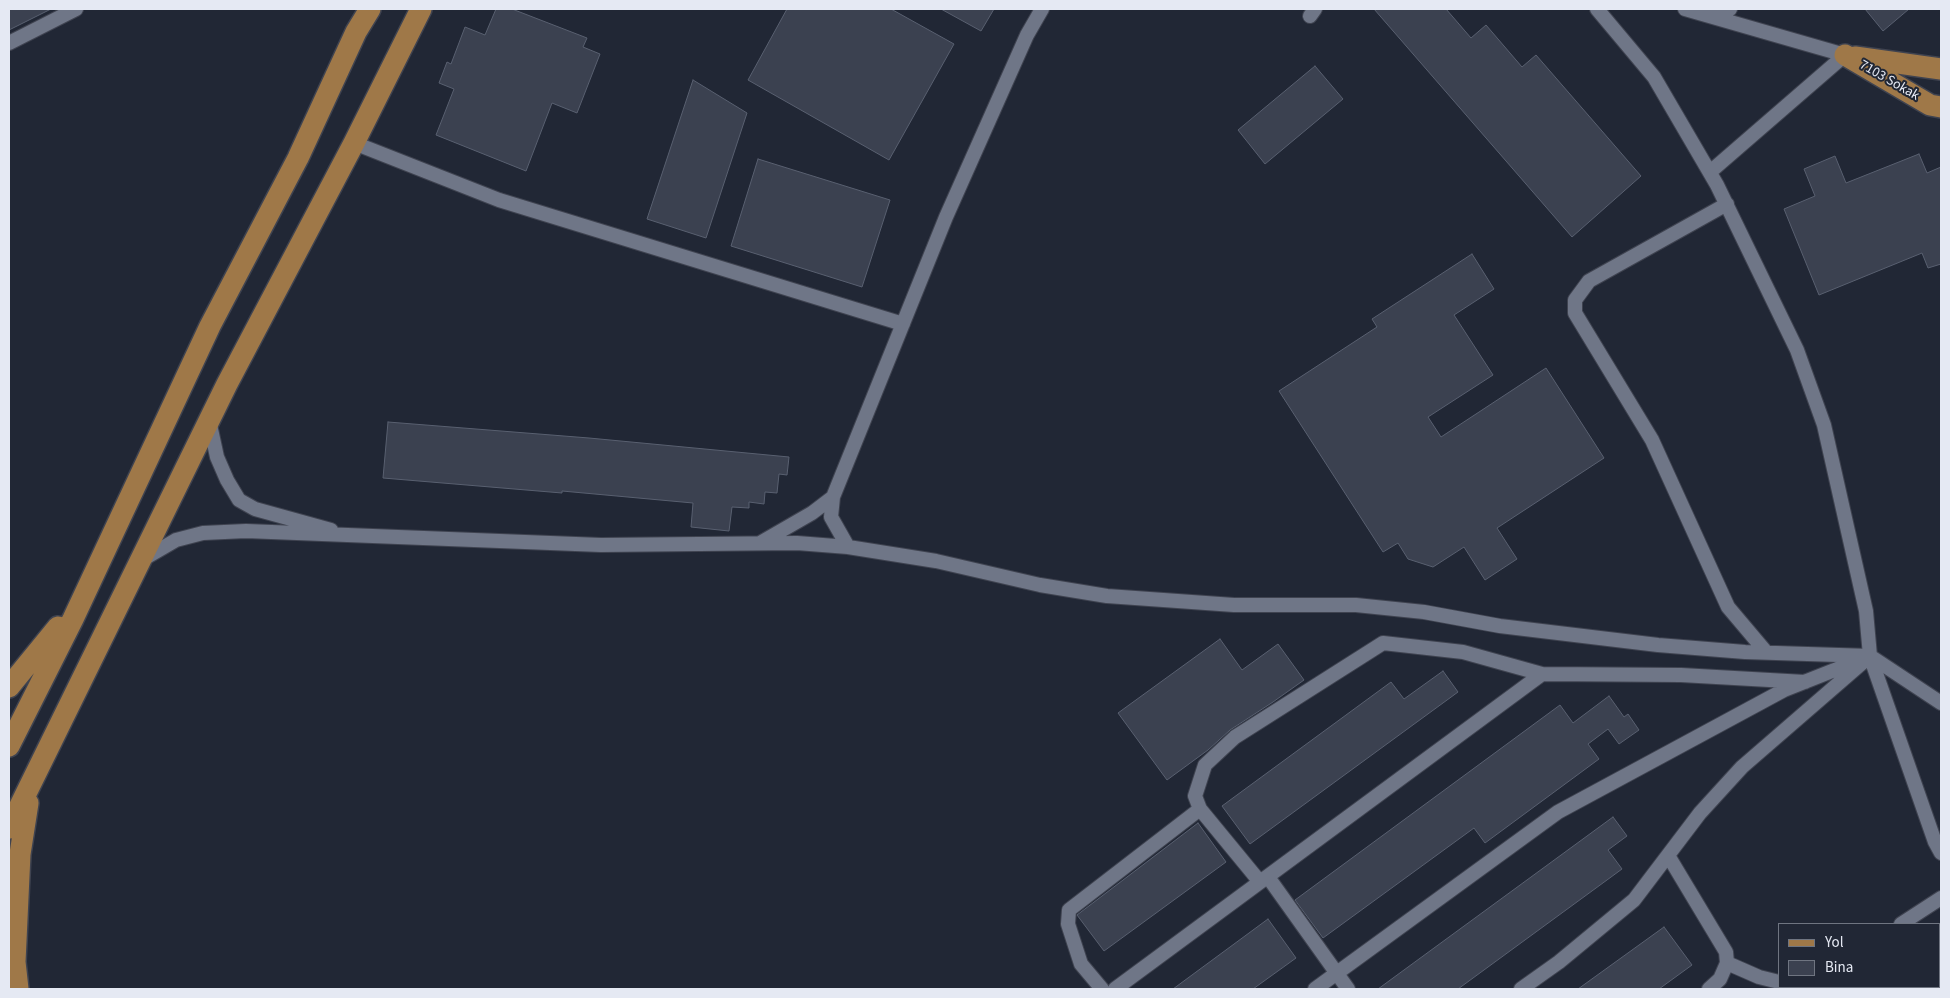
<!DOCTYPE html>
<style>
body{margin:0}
#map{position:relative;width:1950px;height:998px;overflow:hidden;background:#212735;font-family:"Source Sans 3",sans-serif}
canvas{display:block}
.frame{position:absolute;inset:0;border:10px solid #e5e9f3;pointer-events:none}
.legend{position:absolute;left:1778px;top:923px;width:162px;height:65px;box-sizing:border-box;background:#212735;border:1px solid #6f7581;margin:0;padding:6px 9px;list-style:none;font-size:15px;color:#e5e9f3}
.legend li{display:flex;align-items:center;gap:10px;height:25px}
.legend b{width:25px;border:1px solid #6f7581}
</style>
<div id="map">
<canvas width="1950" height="998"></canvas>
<div class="frame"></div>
<ul class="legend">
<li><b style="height:6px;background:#9f7848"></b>Yol</li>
<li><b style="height:14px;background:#3b4150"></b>Bina</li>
</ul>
</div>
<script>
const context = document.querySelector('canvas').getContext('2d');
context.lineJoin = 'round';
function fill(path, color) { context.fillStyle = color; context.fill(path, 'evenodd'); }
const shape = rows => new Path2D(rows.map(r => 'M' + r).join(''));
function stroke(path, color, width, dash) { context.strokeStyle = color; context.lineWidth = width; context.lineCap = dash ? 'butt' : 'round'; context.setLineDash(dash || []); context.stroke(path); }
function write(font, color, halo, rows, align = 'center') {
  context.font = font + ' "Source Sans 3",sans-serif'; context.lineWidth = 4; context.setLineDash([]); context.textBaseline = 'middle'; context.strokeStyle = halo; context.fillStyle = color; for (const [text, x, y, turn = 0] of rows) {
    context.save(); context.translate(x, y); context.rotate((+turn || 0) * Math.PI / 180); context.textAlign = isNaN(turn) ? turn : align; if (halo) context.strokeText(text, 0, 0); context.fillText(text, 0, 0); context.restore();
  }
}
const building = shape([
 [9,9,51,9,9,30,9,9],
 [496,9,512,9,587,38,583,47,600,54,577,113,552,103,526,171,436,135,454,89,439,83,447,62,451,64,465,27,485,35,496,9],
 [787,9,891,9,954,44,889,160,748,80,787,9],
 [941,9,994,9,981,31,941,9],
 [1374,9,1446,9,1471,38,1486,25,1522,67,1536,55,1641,176,1572,237,1374,9],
 [1865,9,1909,9,1883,31,1865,9],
 [1315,66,1343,99,1265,164,1238,130,1315,66],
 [693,80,747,113,706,238,647,219,693,80],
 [1919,154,1927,173,1941,167,1941,264,1928,268,1922,253,1819,295,1784,209,1815,196,1804,169,1835,156,1846,183,1919,154],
 [758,159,890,200,862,287,731,246,758,159],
 [1472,254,1494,289,1454,315,1493,375,1428,417,1441,437,1546,368,1604,458,1497,528,1517,559,1485,580,1464,547,1433,567,1408,559,1398,543,1383,552,1279,391,1377,327,1372,319,1472,254],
 [388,422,589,438,789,457,787,475,779,474,777,493,765,492,764,504,749,502,749,508,732,507,729,531,691,527,693,503,562,491,562,493,383,478,388,422],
 [1220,639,1242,670,1278,644,1304,680,1273,702,1230,730,1208,750,1167,780,1118,713,1220,639],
 [1443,671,1458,692,1250,844,1222,806,1391,682,1404,699,1443,671],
 [1609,696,1624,717,1628,714,1639,730,1619,744,1608,729,1588,744,1599,759,1485,843,1474,828,1323,938,1295,900,1560,705,1573,723,1609,696],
 [1613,817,1627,836,1608,850,1622,869,1458,989,1378,989,1613,817],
 [1198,823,1226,862,1104,951,1077,915,1198,823],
 [1268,919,1296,958,1253,989,1173,989,1268,919],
 [1664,927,1692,965,1659,989,1578,989,1664,927]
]);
const street = shape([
 [1597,9,1654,77,1717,185,1797,350,1824,425,1866,611,1870,656,1935,842,1941,853],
 [1685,9,1845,55],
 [1310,16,1315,9],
 [1714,17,1730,9],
 [9,43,76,9],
 [354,143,499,200,903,324],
 [1710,172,1845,55],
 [1727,204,1589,281,1575,300,1575,313,1652,440,1728,607,1766,652],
 [209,420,217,457,227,480,239,500,255,509,331,530],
 [760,543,812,513,833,497],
 [848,547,831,517,833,497,946,217,1027,35,1042,9],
 [140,561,176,540,203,533,246,531,601,545,797,543,848,547,936,561,1040,585,1107,596,1234,605,1356,605,1424,612,1500,626,1658,645,1745,652,1870,656,1941,703],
 [1669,857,1726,952,1727,963,1720,979,1709,989],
 [1268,877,1348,989],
 [1260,882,1200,809,1195,796,1205,765,1235,737,1383,643,1463,652,1542,674,1681,675,1805,682],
 [1901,924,1941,898],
 [1727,963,1759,977,1779,982],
 [1846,987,1848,989],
 [1102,989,1081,964,1068,924,1069,910,1200,809],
 [1115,989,1542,674],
 [1315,989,1558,812,1784,690,1865,658],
 [1521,989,1559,962,1634,900,1700,813,1742,767,1862,663]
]);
const primary = shape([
 [1845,55,1930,105,1941,107],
 [1855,57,1941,69],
 [9,687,58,627],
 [9,746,73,619,210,326,298,158,356,32,370,9],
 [9,828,227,384,354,143,421,9],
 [18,989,15,962,20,854,28,803]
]);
const streetNames = [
 ["7103 Sokak",1889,81,30]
];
fill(building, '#3b4150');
stroke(building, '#596070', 1);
stroke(street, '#3f4350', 16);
stroke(primary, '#3f4350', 24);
stroke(street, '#6f7687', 14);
stroke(primary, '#9f7848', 21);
write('14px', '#e5e9f3', '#212735', streetNames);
</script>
